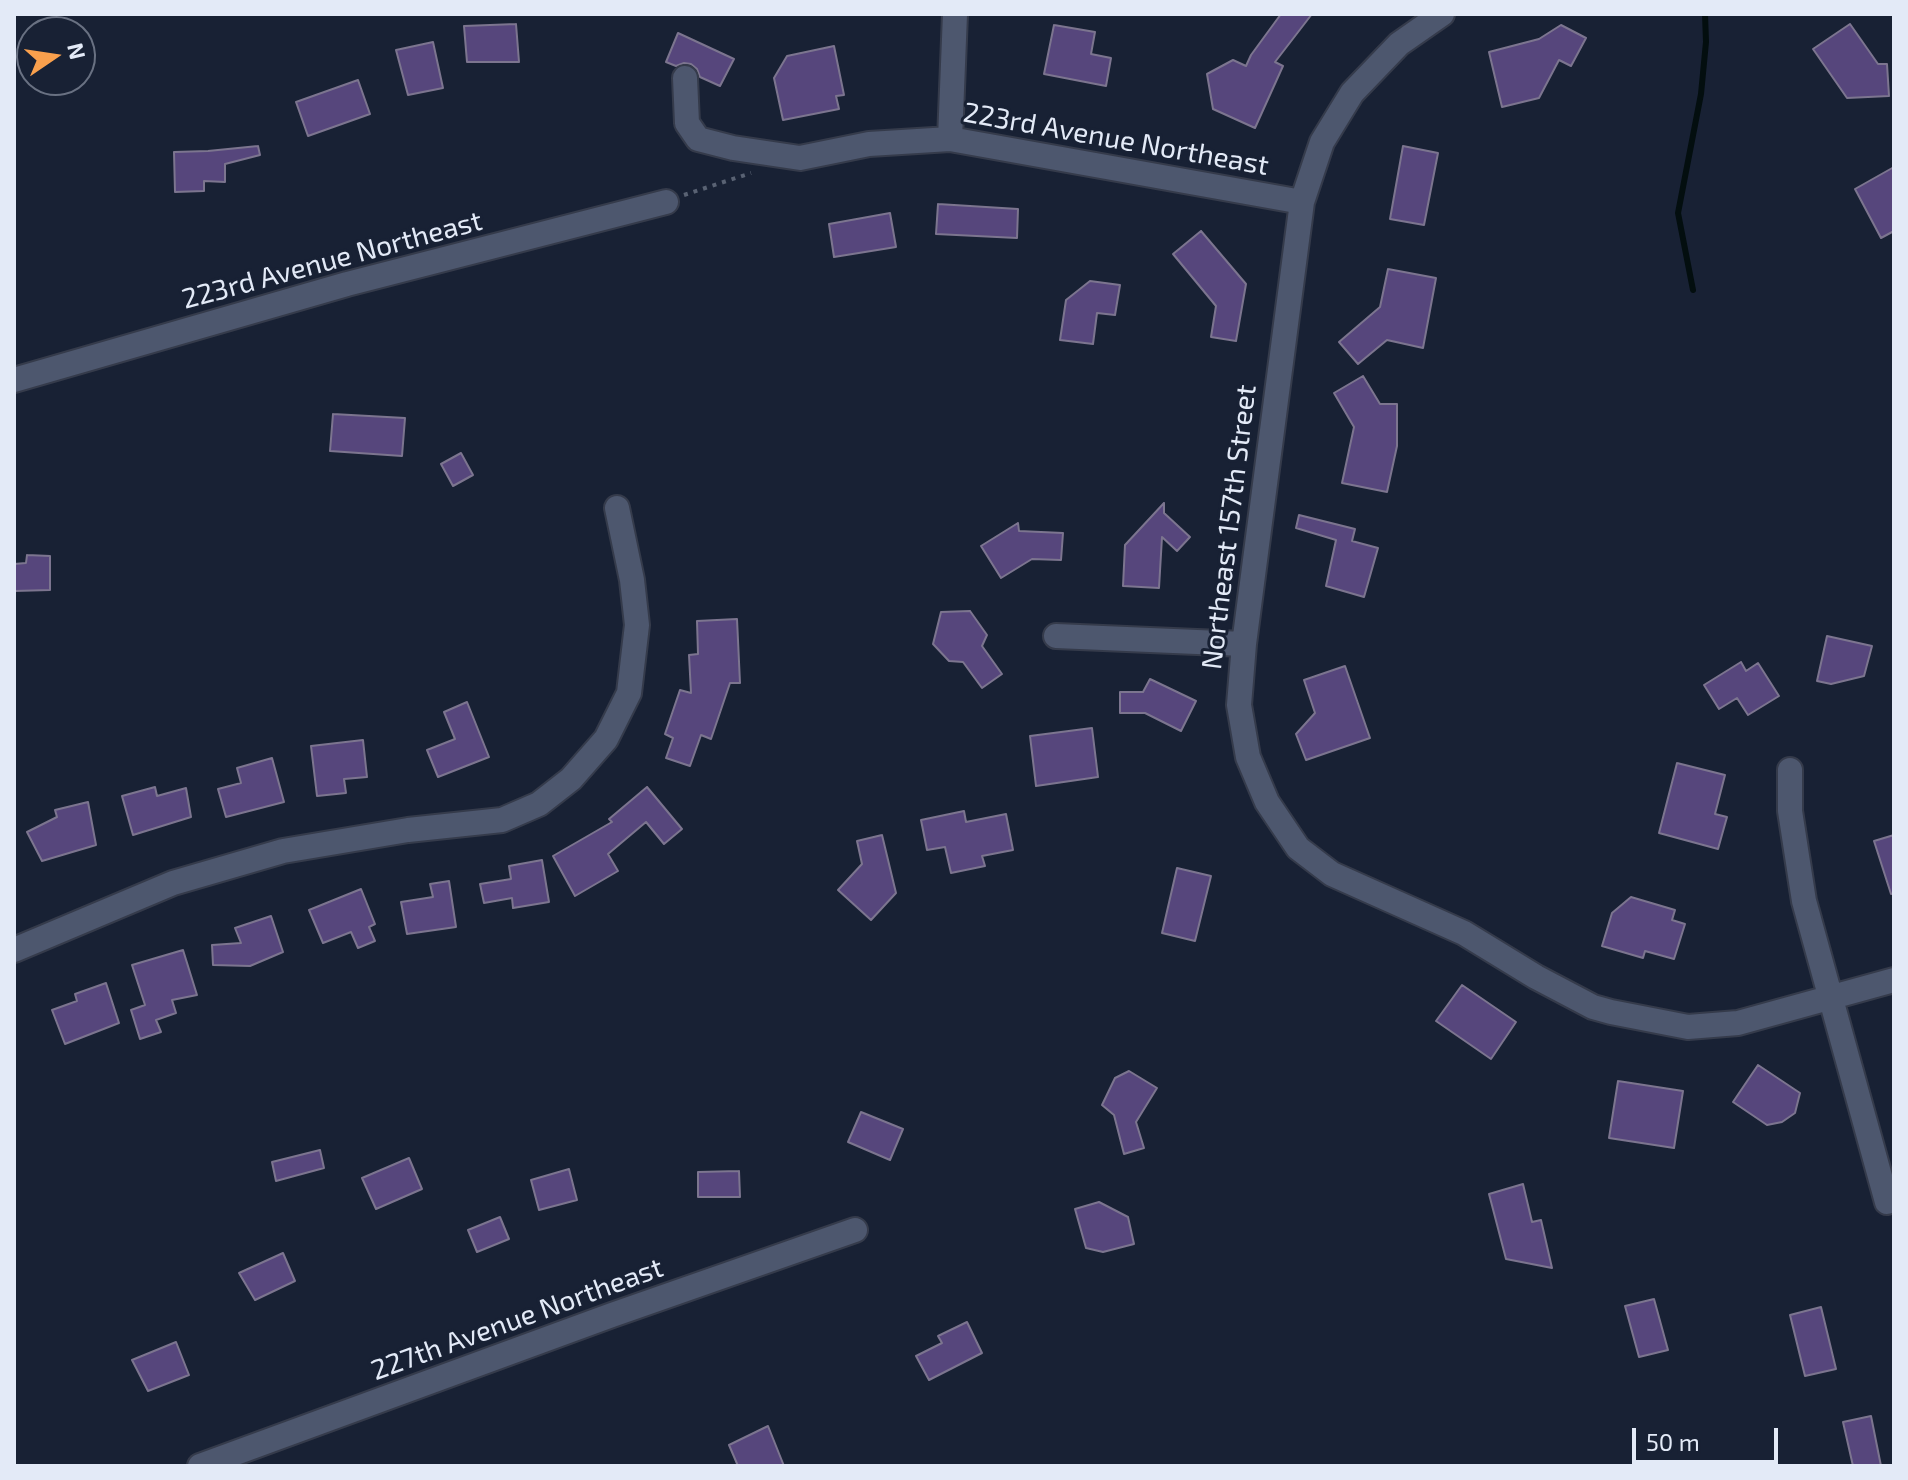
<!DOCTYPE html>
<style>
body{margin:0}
#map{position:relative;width:1908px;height:1480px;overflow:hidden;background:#182134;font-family:"Exo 2",sans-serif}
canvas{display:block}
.frame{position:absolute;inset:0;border:16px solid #e3eaf7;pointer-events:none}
.north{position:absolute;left:16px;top:16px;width:80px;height:80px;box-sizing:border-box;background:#182134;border:2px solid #697182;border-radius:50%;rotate:77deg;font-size:22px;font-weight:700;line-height:32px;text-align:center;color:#e3eaf7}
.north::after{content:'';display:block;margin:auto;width:28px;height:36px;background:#f9a04d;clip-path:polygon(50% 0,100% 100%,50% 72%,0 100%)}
.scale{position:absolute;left:1632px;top:1428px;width:146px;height:36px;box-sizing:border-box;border:4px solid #e3eaf7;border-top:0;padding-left:10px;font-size:24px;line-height:28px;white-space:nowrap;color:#e3eaf7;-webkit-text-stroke:6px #182134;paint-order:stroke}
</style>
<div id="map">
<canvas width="1908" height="1480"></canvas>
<div class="frame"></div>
<div class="north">N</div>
<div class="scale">50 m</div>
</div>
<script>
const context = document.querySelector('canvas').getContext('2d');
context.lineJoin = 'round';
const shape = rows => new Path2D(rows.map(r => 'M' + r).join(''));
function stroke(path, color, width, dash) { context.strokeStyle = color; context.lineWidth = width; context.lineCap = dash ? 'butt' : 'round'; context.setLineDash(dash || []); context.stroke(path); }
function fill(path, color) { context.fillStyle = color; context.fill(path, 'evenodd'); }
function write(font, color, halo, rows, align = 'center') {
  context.font = font + ' "Exo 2",sans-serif'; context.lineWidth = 6; context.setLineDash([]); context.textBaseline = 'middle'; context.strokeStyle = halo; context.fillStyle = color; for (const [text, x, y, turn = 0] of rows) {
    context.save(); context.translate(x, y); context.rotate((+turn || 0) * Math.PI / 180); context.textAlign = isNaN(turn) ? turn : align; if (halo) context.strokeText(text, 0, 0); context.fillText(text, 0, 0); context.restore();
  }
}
const stream = shape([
 [1693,290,1678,213,1701,94,1706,42,1705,14]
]);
const building = shape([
 [1281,14,1312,14,1275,62,1283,66,1255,128,1213,109,1207,74,1233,60,1246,66,1251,55,1281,14],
 [516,24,519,62,467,62,464,26,516,24],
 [1850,24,1878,64,1887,64,1889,96,1847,98,1813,49,1850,24],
 [1054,25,1095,32,1091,54,1111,58,1106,86,1044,74,1054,25],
 [1561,25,1586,38,1571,66,1559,60,1539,98,1502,107,1489,52,1539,39,1561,25],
 [678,33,734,59,720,86,700,77,697,69,691,64,684,63,676,66,666,62,678,33],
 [433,42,443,88,408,95,396,50,433,42],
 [834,46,844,95,836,96,839,109,783,120,774,78,787,56,834,46],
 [358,80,370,114,308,136,296,102,358,80],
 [258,146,260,155,225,164,225,182,204,181,204,191,175,192,174,152,208,151,258,146],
 [1403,146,1438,153,1424,225,1390,219,1403,146],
 [1894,167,1894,231,1881,238,1855,189,1894,167],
 [938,204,1018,209,1017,238,936,234,938,204],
 [890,213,896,247,834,257,829,224,890,213],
 [1201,231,1246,284,1236,341,1211,337,1216,306,1173,254,1201,231],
 [1388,269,1436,278,1423,348,1387,340,1358,364,1339,342,1380,307,1388,269],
 [1090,281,1120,285,1115,315,1097,313,1093,344,1060,340,1066,300,1090,281],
 [1363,376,1380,404,1397,404,1397,446,1387,492,1342,483,1354,427,1334,393,1363,376],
 [333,414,405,418,402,456,330,451,333,414],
 [461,453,473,475,453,486,441,464,461,453],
 [1164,503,1164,513,1190,537,1177,551,1162,537,1159,588,1123,586,1125,545,1164,503],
 [1299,515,1355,529,1352,541,1378,548,1364,597,1326,586,1336,540,1296,528,1299,515],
 [1018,523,1019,531,1063,533,1061,560,1032,559,1001,578,981,546,1018,523],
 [27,555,50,556,50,590,14,591,14,564,26,563,27,555],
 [970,611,987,635,982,646,1002,674,982,688,963,662,949,661,933,644,941,612,970,611],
 [737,619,740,683,730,683,711,739,701,735,690,766,666,758,673,738,665,734,680,690,691,693,689,655,698,654,697,621,737,619],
 [1827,636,1872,646,1864,676,1831,684,1817,681,1827,636],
 [1741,662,1746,671,1758,663,1779,696,1748,715,1737,698,1719,709,1704,685,1741,662],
 [1345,666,1370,738,1306,760,1296,734,1315,713,1304,680,1345,666],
 [1150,679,1196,701,1181,731,1145,713,1120,713,1120,692,1143,692,1150,679],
 [467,702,489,757,438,777,427,750,455,739,444,712,467,702],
 [1092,728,1098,777,1036,786,1030,736,1092,728],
 [363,740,367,777,344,779,346,793,317,796,311,746,363,740],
 [272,758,284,802,226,817,218,789,241,783,237,768,272,758],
 [1677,763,1725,775,1715,814,1727,817,1718,849,1659,833,1677,763],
 [155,787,157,796,186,788,191,817,133,835,122,796,155,787],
 [647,787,682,829,664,844,646,822,608,854,618,871,575,896,553,856,612,822,609,819,647,787],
 [88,802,96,845,42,861,27,832,57,817,55,810,88,802],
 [964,811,966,822,1006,814,1013,850,982,856,985,866,951,873,945,847,927,850,921,820,964,811],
 [882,835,896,893,871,920,838,890,862,864,857,841,882,835],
 [1894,835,1894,893,1891,894,1874,841,1894,835],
 [542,860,549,902,513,908,512,898,484,903,480,884,511,879,509,866,542,860],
 [1177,868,1211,876,1195,941,1162,933,1177,868],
 [449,881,456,927,407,934,401,902,433,897,430,884,449,881],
 [361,889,375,924,369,927,375,941,358,948,351,932,323,943,309,910,361,889],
 [1631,897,1675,910,1672,920,1685,924,1674,959,1645,951,1643,958,1602,946,1612,913,1631,897],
 [271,916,283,952,250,966,213,965,212,945,241,943,235,928,271,916],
 [183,950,197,995,172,1000,176,1013,156,1020,161,1032,140,1039,131,1010,145,1005,132,965,183,950],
 [106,983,119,1023,65,1044,52,1010,77,1001,75,994,106,983],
 [1462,985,1516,1022,1491,1059,1436,1021,1462,985],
 [1758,1065,1800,1093,1795,1113,1782,1122,1767,1125,1733,1102,1758,1065],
 [1129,1071,1157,1088,1136,1122,1144,1148,1124,1154,1114,1115,1102,1105,1115,1078,1129,1071],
 [1618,1081,1683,1091,1674,1148,1609,1138,1618,1081],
 [861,1112,903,1129,890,1160,848,1142,861,1112],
 [320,1150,324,1168,276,1181,272,1162,320,1150],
 [409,1158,422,1189,376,1209,362,1178,409,1158],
 [569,1169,577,1200,539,1210,531,1180,569,1169],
 [739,1171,740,1197,698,1197,698,1172,739,1171],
 [1523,1184,1532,1222,1541,1220,1552,1268,1506,1259,1489,1194,1523,1184],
 [1099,1202,1128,1217,1134,1244,1103,1252,1086,1248,1075,1209,1099,1202],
 [500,1217,509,1239,477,1252,468,1230,500,1217],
 [283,1253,295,1281,255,1300,239,1273,283,1253],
 [1654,1299,1668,1350,1639,1357,1625,1306,1654,1299],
 [1821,1307,1836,1369,1805,1376,1790,1315,1821,1307],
 [967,1322,982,1353,929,1380,916,1356,942,1343,938,1336,967,1322],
 [176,1342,189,1375,148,1391,132,1360,176,1342],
 [1871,1416,1881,1466,1853,1466,1843,1422,1871,1416],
 [768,1426,784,1466,738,1466,729,1445,768,1426]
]);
const path = shape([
 [684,195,751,173]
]);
const minor = shape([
 [685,78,687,123,698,139,733,148,800,158,869,144,950,139,1302,202,1322,142,1352,93,1399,44,1442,14],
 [950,139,955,14],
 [1302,202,1244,644,1239,705,1248,757,1267,802,1298,848,1332,874,1464,933,1536,977,1593,1007,1611,1012,1688,1027,1738,1023,1894,980],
 [14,380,347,284,666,202],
 [1056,636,1244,644],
 [1790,770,1790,811,1804,901,1887,1202],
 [14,950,173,883,283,851,408,830,502,820,539,804,571,779,606,739,629,693,637,625,632,580,617,508],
 [200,1466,612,1315,855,1230]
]);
const streetNames = [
 ["223rd Avenue Northeast",1116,139,10],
 ["223rd Avenue Northeast",332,260,-15],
 ["Northeast 157th Street",1229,527,-83],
 ["227th Avenue Northeast",517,1319,-20]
];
stroke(stream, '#030e0f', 6);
fill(building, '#56467c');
stroke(building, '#7c758f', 2);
stroke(minor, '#353b4b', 28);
stroke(path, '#596273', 4, [4, 6]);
stroke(minor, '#4d576e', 24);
write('28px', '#e3eaf7', '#182134', streetNames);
</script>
